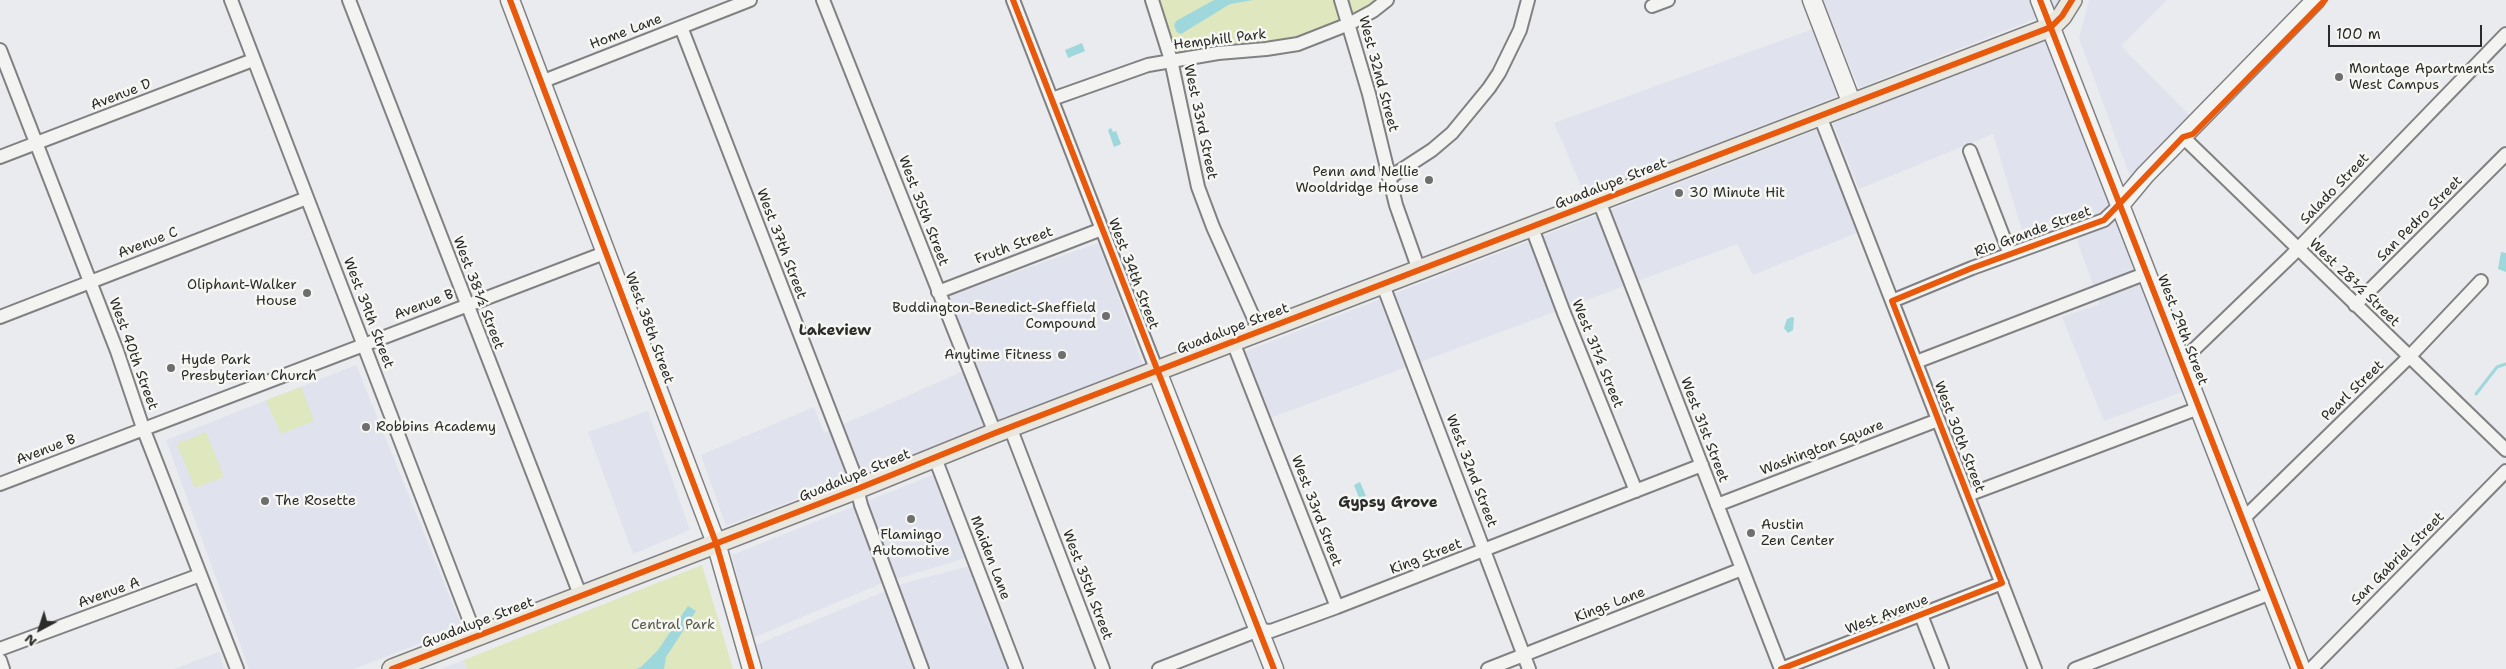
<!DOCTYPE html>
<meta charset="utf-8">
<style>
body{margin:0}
#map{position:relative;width:2506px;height:669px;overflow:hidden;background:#eaebee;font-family:"Shantell Sans",sans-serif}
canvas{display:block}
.north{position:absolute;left:15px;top:604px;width:50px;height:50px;-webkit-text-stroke:4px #f6f6f2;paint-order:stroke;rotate:220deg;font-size:14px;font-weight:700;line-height:20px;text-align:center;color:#2b2b2b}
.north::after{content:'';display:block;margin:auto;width:18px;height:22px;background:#2b2b2b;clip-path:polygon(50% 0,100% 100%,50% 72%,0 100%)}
.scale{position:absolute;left:2328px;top:25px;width:154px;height:22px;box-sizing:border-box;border:2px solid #2b2b2b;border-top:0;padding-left:6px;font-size:15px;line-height:18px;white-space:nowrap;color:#2b2b2b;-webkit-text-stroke:4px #f6f6f2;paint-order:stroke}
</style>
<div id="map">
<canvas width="2506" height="669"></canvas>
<div class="north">N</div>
<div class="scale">100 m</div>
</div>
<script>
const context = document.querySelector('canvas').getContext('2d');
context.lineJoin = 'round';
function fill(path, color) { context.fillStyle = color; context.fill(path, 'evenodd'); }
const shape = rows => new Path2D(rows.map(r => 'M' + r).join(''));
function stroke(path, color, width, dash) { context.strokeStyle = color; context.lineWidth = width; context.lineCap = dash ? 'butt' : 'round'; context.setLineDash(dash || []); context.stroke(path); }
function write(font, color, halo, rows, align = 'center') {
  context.font = font + ' "Shantell Sans",sans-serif'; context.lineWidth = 5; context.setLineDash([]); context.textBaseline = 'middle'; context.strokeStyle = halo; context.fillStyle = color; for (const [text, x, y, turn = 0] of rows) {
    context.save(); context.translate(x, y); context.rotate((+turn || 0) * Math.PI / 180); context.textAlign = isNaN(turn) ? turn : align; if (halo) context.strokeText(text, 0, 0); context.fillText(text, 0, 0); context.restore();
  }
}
const built = shape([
 [1823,0,2061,0,2055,11,1859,88],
 [2089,0,2167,0,2121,46,2195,121,2132,182,2079,38],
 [1813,29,1840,95,1585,195,1554,123],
 [2049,38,2182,392,2104,421,2062,317,2100,304,2069,218,2024,237,1993,134,1859,189,1833,123],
 [1816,130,1859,232,1753,275,1737,244,1270,418,1244,352],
 [1098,243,1144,367,726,526,701,455,814,407,824,433,977,365,946,297],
 [356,365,462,627,354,669,249,669,166,440],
 [648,411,690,530,633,554,588,432],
 [935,474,969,557,880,584,753,638,732,555],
 [974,565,1009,669,763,669,756,645,905,583],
 [219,652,224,669,174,669],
 [464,660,467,669,441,669]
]);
const green = shape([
 [1157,0,1376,0,1357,13,1319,31,1289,41,1177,54,1174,52],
 [301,387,314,421,281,434,266,400],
 [206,432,224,477,195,488,177,444],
 [702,565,733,669,467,669,464,660]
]);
const water = shape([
 [1214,0,1253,0,1230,4,1181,34,1177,32,1174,26,1176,21],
 [1082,43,1085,51,1068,58,1065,50],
 [1111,128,1113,132,1116,131,1121,144,1114,147,1108,130],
 [2501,252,2506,253,2506,272,2498,269],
 [1792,317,1794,318,1793,330,1788,333,1784,328,1787,319],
 [1360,482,1366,496,1359,498,1354,485],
 [688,606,696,611,666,657,664,669,636,669,641,667,658,650]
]);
const stream = shape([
 [2476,394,2497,367,2506,364]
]);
const street = shape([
 [231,0,476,637],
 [349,0,581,597],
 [823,0,995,433],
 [1013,0,1157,371],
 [1152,0,1171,60,1198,187,1213,227,1260,332],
 [1341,0,1369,94,1396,205,1419,270],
 [1652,6,1668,0],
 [681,27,853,471,861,505,922,669],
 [0,50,117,351,143,428,237,669],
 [541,82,750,0],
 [1052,99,1148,65,1218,53,1266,49,1298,44,1349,24,1373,11,1387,0],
 [1820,116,2035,669],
 [2183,137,2506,450],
 [1970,151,2010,254],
 [0,157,253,60],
 [1389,178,1432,150,1452,133,1489,88,1499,73,1520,30,1528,0],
 [1599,201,1781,669],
 [1532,228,1564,313,1636,491],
 [1383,285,1529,669],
 [938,292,1102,229],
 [1892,301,1972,268,2104,220,2120,205],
 [2355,305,2506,154],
 [0,317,307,198],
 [1233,342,1337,607],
 [1916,362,2147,273],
 [2181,362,2291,256,2506,34],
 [1010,427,1103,669],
 [935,458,1016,669],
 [0,484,607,252],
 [1968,495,2199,408],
 [1717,505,1938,420],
 [2243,519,2409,357,2481,281],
 [1921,615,1942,669],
 [0,649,200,575],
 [0,660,3,669],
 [1159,669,1259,630,1271,631,1337,607,1702,465],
 [1488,669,1742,569],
 [1781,669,2002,583],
 [2075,669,2271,593],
 [2311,669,2506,471]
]);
const secondary = shape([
 [510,0,716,543,752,669],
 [1812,0,1852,104],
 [2040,0,2301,669],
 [2120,205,2145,175,2316,0],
 [1157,371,1274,669]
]);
const primary = shape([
 [392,669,857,489,995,433,2051,27,2062,16,2072,0]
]);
const cycleway = shape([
 [510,0,716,543,752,669],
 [1013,0,1274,669],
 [2040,0,2301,669],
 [392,669,857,489,995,433,2051,27,2062,16,2072,0],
 [1781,669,2002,583,1892,301,1972,268,2104,220,2183,137,2193,134,2325,0]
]);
const markers = [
 [2339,77,5,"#6e6e6f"],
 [1429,180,5,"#6e6e6f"],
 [1679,193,5,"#6e6e6f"],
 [307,293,5,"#6e6e6f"],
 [1106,316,5,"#6e6e6f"],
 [1062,355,5,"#6e6e6f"],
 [171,368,5,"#6e6e6f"],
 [366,427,5,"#6e6e6f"],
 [265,501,5,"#6e6e6f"],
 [911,519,5,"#6e6e6f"],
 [1751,533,5,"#6e6e6f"]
];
const streetNames = [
 ["Home Lane",626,32,-21],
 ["Hemphill Park",1220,40,-7],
 ["West 32nd Street",1378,74,75],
 ["Avenue D",121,95,-21],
 ["West 33rd Street",1200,122,78],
 ["Guadalupe Street",1611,184,-21],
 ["Salado Street",2335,189,-46],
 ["West 35th Street",923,211,69],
 ["San Pedro Street",2420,219,-45],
 ["Rio Grande Street",2033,232,-20],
 ["Avenue C",148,243,-21],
 ["West 37th Street",781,244,69],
 ["Fruth Street",1014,246,-21],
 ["West 34th Street",1133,274,69],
 ["West 28½ Street",2354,283,44],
 ["West 38½ Street",478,293,69],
 ["Avenue B",424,305,-21],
 ["West 39th Street",368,313,69],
 ["West 38th Street",649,328,70],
 ["Guadalupe Street",1233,329,-21],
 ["West 29th Street",2182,330,69],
 ["West 40th Street",133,354,70],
 ["West 31½ Street",1597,354,68],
 ["Pearl Street",2353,391,-44],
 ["West 31st Street",1704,430,69],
 ["West 30th Street",1959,437,69],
 ["Washington Square",1822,448,-21],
 ["Avenue B",46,450,-21],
 ["West 32nd Street",1471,471,69],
 ["Guadalupe Street",855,476,-22],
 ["West 33rd Street",1316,511,69],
 ["King Street",1426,557,-21],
 ["Maiden Lane",990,558,69],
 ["San Gabriel Street",2398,559,-45],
 ["West 35th Street",1087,585,69],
 ["Avenue A",109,593,-20],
 ["Kings Lane",1610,605,-21],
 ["West Avenue",1887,615,-21],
 ["Guadalupe Street",478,623,-21]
];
const poiNames = [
 ["Montage Apartments",2349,69],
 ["West Campus",2349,85],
 ["Penn and Nellie",1419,172,"right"],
 ["Wooldridge House",1419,188,"right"],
 ["30 Minute Hit",1689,193],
 ["Oliphant-Walker",297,285,"right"],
 ["House",297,301,"right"],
 ["Buddington-Benedict-Sheffield",1096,308,"right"],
 ["Compound",1096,324,"right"],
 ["Anytime Fitness",1052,355,"right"],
 ["Hyde Park",181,360],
 ["Presbyterian Church",181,376],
 ["Robbins Academy",376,427],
 ["The Rosette",275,501],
 ["Austin",1761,525],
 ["Zen Center",1761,541],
 ["Flamingo",911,535,"center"],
 ["Automotive",911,551,"center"]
];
const parkNames = [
 ["Central Park",673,625]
];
const neighbourhoodNames = [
 ["Lakeview",835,331],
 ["Gypsy Grove",1388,503]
];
fill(built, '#e0e2ee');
fill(green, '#dee7be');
fill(water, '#9ed7dc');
stroke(stream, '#9ed7dc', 3);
stroke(street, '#818183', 16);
stroke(secondary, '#818183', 21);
stroke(primary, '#818183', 22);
stroke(street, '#f3f4f2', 12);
stroke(secondary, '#f3f4f2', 18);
stroke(primary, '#eae7de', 19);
stroke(cycleway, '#e8590c', 6);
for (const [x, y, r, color] of markers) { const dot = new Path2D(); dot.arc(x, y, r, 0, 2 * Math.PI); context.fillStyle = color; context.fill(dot); stroke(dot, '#f6f6f2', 2); }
write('14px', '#2b2b2b', '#f6f6f2', streetNames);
write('14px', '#2b2b2b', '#f6f6f2', poiNames, 'left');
write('14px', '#565946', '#f6f6f2', parkNames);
write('bold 15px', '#2b2b2b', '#f6f6f2', neighbourhoodNames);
</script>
